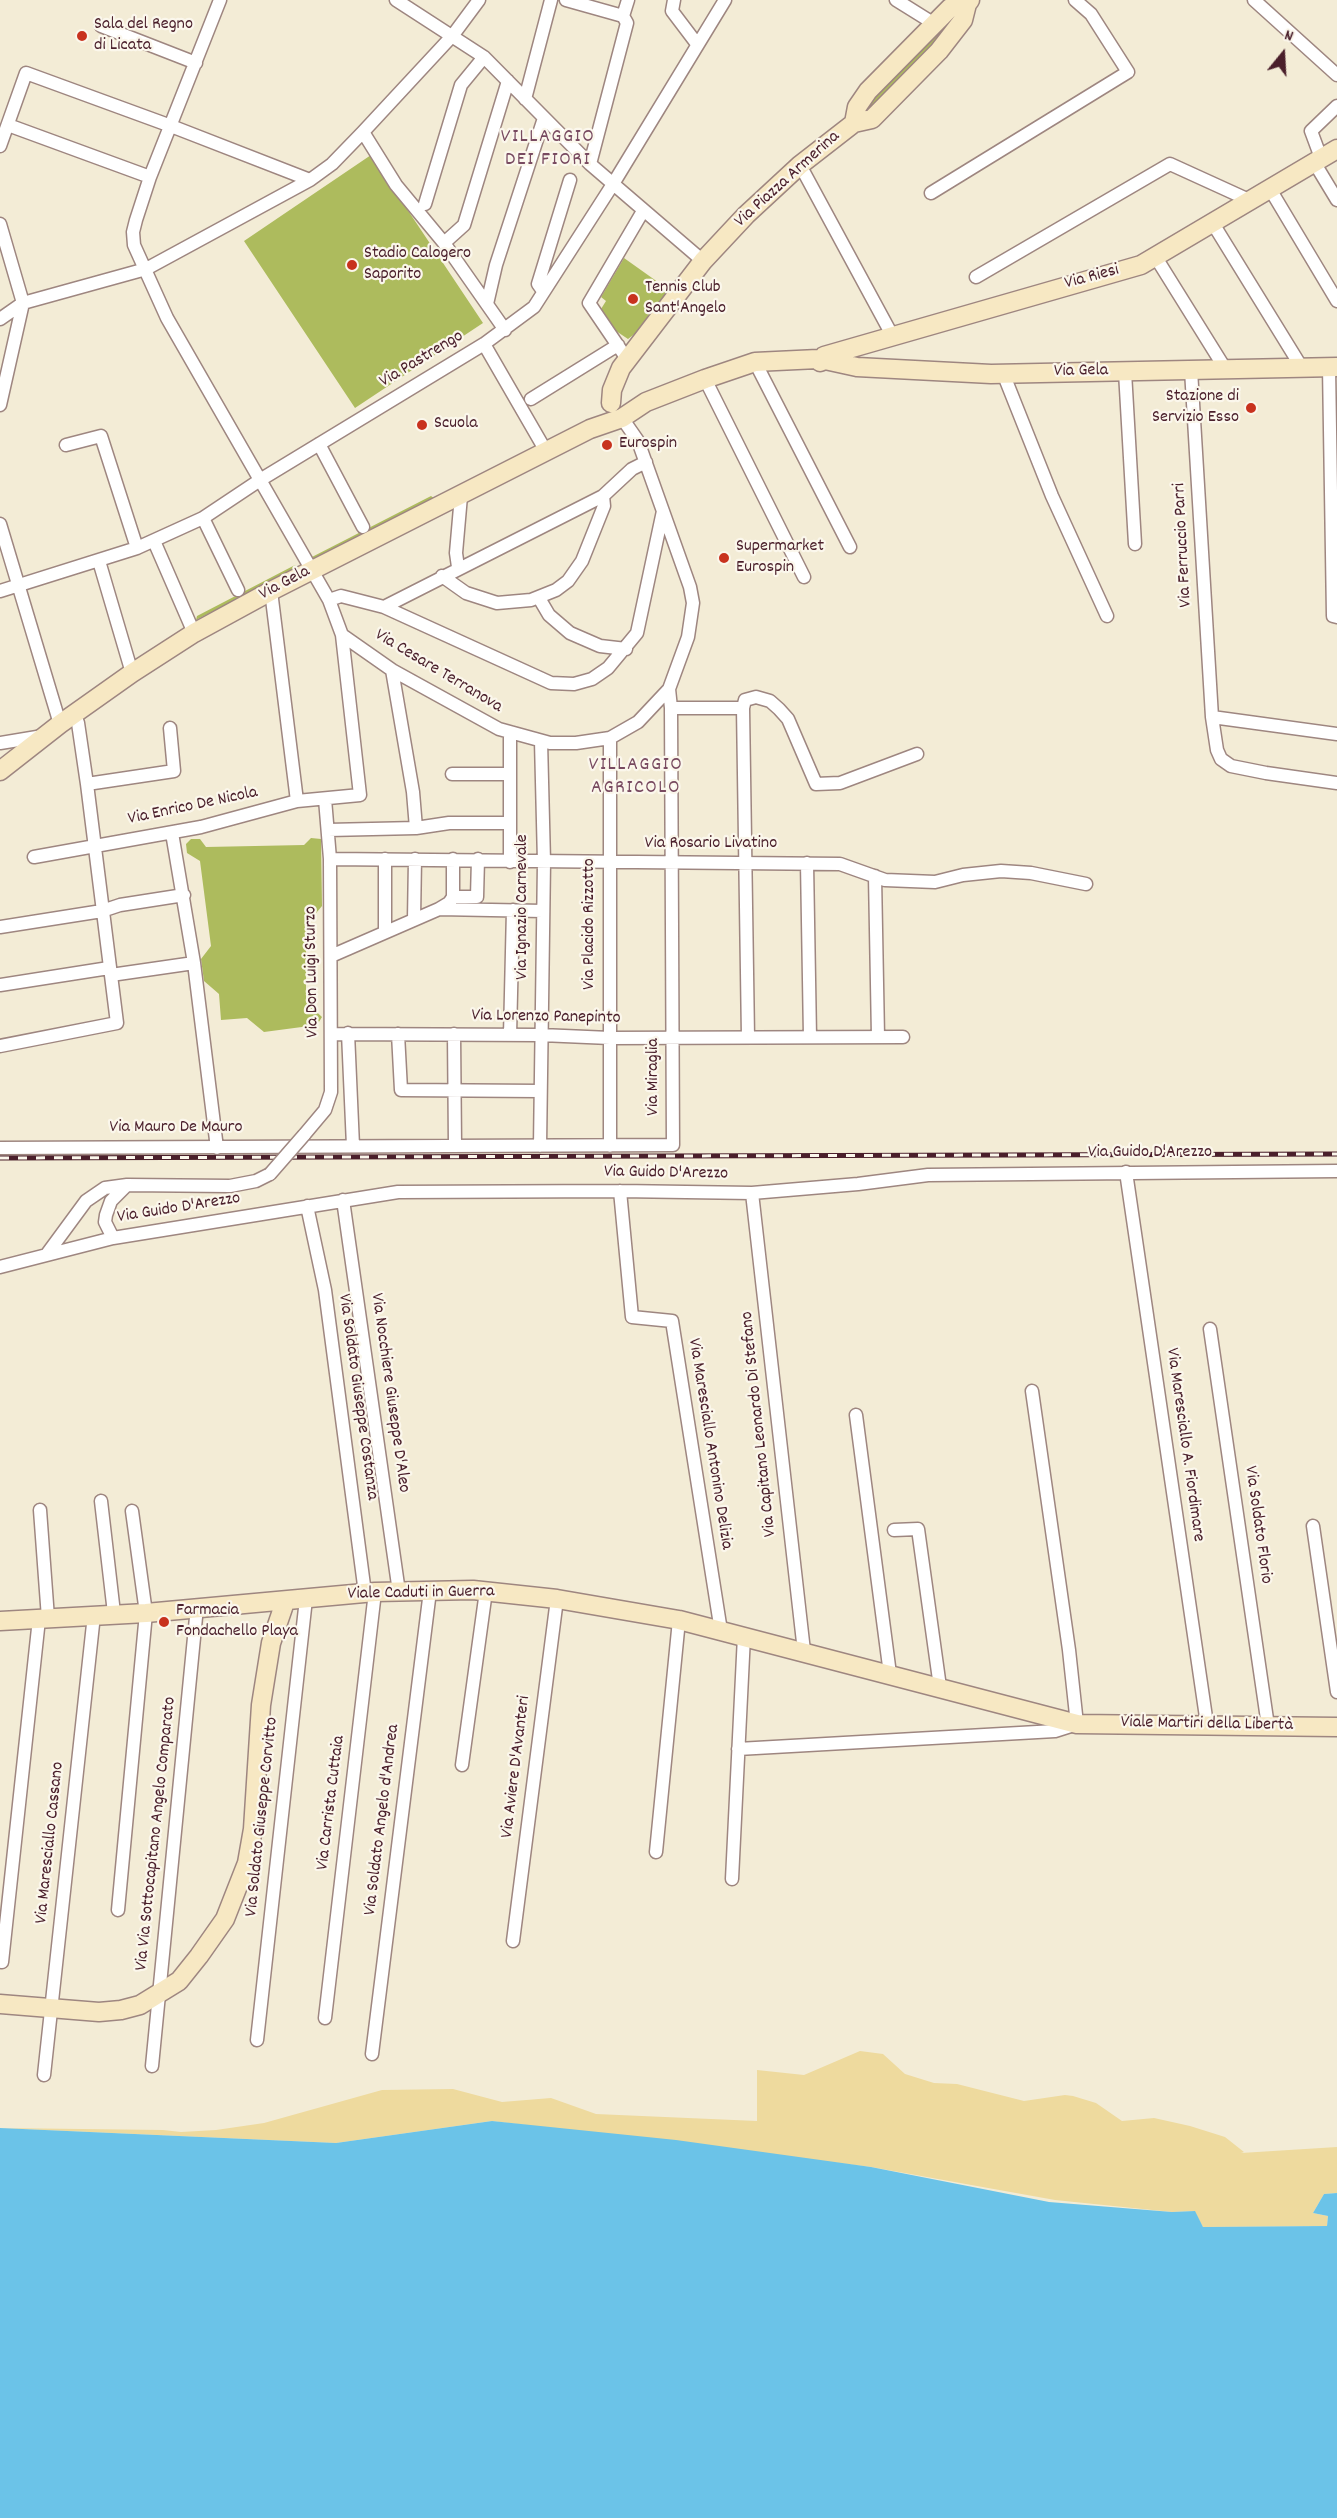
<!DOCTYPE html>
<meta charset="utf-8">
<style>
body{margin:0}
#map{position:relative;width:1337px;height:2518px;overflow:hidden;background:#f3ecd6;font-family:Dekko,sans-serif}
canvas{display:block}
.north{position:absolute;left:1253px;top:24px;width:60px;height:60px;-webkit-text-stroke:4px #fbf7ec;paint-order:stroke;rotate:18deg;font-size:16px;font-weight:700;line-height:24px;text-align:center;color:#4a1f2b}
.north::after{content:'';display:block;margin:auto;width:21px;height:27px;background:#4a1f2b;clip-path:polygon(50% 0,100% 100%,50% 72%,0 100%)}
</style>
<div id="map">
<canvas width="1337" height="2518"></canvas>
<div class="north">N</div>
</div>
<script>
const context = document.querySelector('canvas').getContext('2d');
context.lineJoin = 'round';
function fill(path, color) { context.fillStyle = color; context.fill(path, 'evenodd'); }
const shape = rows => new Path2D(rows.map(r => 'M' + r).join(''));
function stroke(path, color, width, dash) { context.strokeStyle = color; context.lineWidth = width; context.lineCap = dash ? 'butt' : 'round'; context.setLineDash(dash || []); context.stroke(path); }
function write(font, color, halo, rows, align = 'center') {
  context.font = font + ' Dekko,sans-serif'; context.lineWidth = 4.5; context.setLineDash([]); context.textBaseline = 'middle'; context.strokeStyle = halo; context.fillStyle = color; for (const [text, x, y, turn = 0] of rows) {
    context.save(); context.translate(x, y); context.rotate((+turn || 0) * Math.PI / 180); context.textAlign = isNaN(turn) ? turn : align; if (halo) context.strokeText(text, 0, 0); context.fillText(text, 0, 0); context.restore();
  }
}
const green = shape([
 [956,10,961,12,916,69,877,104,864,111,865,102],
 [371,155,483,323,355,408,244,241],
 [624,258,669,290,640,330,628,339,613,329,601,309,606,301,601,297],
 [431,496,435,499,312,562,310,558],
 [295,565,298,568,196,620,197,616],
 [311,838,321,839,322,906,306,925,306,1002,322,1017,317,1025,264,1032,247,1018,221,1020,219,994,204,981,201,959,211,946,200,861,187,853,186,844,191,839,200,839,206,847,304,845]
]);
const sand = shape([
 [860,2051,883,2054,905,2074,934,2083,957,2084,1024,2101,1065,2095,1073,2096,1096,2103,1122,2121,1154,2118,1190,2126,1225,2137,1244,2152,1241,2153,1337,2147,1337,2193,1324,2194,1313,2213,1328,2216,1327,2226,1203,2227,1194,2211,1172,2212,1055,2200,871,2167,492,2121,336,2143,0,2128,163,2130,181,2132,216,2130,264,2123,382,2090,453,2089,502,2102,551,2098,596,2114,757,2121,757,2070,804,2075]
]);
const water = shape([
 [492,2121,676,2140,871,2167,1049,2202,1172,2212,1195,2211,1203,2227,1327,2226,1328,2216,1313,2213,1324,2194,1337,2193,1337,2518,0,2518,0,2128,336,2143]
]);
const street = shape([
 [396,0,484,57,590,164,703,261],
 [566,0,623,16],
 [674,0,672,11,697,44],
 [896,0,933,23],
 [1254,0,1337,75],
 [101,26,196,63],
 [525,99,551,0],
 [8,125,150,177],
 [363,132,396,185,444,243,505,330],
 [0,146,26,73,171,126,310,180],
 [1321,158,1311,131,1337,106],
 [1314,162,1337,200],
 [590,164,627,23,623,16,628,0],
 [800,165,892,335],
 [1270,189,1337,301],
 [931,193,1128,72,1091,14,1075,0],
 [425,204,461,85,484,57],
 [1212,222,1302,368],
 [0,224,23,303,0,405],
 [444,243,464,225,508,81],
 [1155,256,1226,370],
 [976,277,1170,164,1249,200],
 [543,291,538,284,570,180],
 [487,304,496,265,544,118],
 [0,319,23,303,146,269,310,180,332,164,363,132,453,35,479,0],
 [484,344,547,453],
 [627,359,589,303,643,211],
 [755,362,850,547],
 [1329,367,1333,616,1337,617],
 [1191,370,1212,717,1217,750,1221,759,1231,766,1266,773,1337,783],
 [1125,372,1135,544],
 [1003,373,1052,496,1107,616],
 [705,379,804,577],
 [531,399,618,345],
 [319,444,363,527],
 [66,445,101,436,137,548],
 [203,518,238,590],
 [0,524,60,724],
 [154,541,194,633],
 [99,561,132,673],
 [458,567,456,553,461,496],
 [442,576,466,593,497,603,531,600,556,590,568,581,582,561,604,506,603,496],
 [0,591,137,548,203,518,260,480,484,344,534,307,613,184,725,0],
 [271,591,297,801],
 [539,598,549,615,570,633,600,646,626,649],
 [329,600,341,596,384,607,551,683,574,684,592,679,608,668,637,633,663,511],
 [384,607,603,496,632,469,646,462],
 [342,635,392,670,499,729,550,743,576,743,610,738,638,722,669,689,688,637,693,603,690,587,638,441,622,418],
 [392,670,413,792,416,828],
 [671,708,743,708],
 [1212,717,1337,734],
 [510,732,510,862],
 [0,743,43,736],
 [452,774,509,774],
 [87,784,174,771,170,728],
 [328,830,416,828,449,823,510,823],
 [172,833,194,963,217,1148],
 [34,857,201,827,297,801,360,795,342,635,329,600,167,318,134,245,133,232,136,220,150,177,220,0],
 [330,859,840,864,885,880,935,882,963,875,1001,871,1031,873,1086,884],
 [385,859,385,932],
 [453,859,453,897],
 [807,863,810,1037],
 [875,876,878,1037],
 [439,909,449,903,453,897,477,897,478,859],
 [414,919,415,859],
 [0,927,102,911,120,905,184,895],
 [331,956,439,909,543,911],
 [111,975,194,963],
 [0,985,109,968],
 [348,1033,353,1146],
 [332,1034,541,1035,610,1038,903,1037],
 [398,1034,401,1090,540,1091],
 [454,1034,455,1146],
 [510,1035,513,910],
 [748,1037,743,708,745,700,756,697,770,701,779,709,788,719,816,784,840,783,917,754],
 [0,1046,117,1023,87,784,78,723,74,714],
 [304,1135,325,1110,331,1092,330,859,325,799],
 [540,1146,544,862,541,741],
 [610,1146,610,738],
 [0,1148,673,1145,671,708,669,689],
 [1126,1172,1207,1724],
 [620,1191,632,1317,672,1321,721,1631],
 [752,1193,804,1651],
 [343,1200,399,1592],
 [307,1206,325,1290,365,1593],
 [113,1238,105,1222,106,1215,111,1201,127,1185],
 [47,1254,86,1201,105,1188,127,1185,230,1186,256,1181,270,1174],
 [0,1267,113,1238,398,1192,620,1191,752,1193,858,1184,928,1175,1337,1171],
 [1210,1329,1268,1726],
 [856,1415,890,1674],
 [101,1501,114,1613],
 [40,1510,48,1618],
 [1313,1526,1337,1692],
 [894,1530,918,1529,940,1687],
 [738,1749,1055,1731,1077,1724,1069,1650,1032,1391],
 [462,1765,486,1591],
 [656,1852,679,1620],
 [732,1879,744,1636],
 [118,1910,146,1613,132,1511],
 [513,1941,557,1599],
 [2,1962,39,1619],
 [325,2018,375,1592],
 [257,2040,306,1599],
 [372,2054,430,1591],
 [152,2066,197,1607],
 [44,2075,94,1615]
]);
const secondary = shape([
 [854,123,857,107,868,91,950,8,967,4],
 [824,356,1141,265,1337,149],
 [611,403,612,390,621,368,703,261,746,215,800,165,854,123,872,119,939,51,963,20,967,4,970,0],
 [0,771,60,724,132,673,194,633,271,591,590,429,622,418,646,402,705,379,755,362,818,359,820,362,825,360,857,367,991,374,1337,367],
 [0,1621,146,1613,375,1592,473,1590,557,1599,679,1620,1077,1724,1337,1727],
 [0,2004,99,2012,121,2010,140,2005,179,1981,199,1956,225,1919,247,1863,253,1829,261,1705,271,1643,285,1602]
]);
const rail = shape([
 [0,1158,1337,1154]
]);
const streetBridge = shape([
 [270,1174,304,1135]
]);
const markers = [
 [82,36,6,"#c8321e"],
 [352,265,6,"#c8321e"],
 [633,299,6,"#c8321e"],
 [1251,408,6,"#c8321e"],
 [422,425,6,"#c8321e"],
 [607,445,6,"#c8321e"],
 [724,558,6,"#c8321e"],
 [164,1622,6,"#c8321e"]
];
const poiNames = [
 ["Sala del Regno",94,26],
 ["di Licata",94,47],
 ["Stadio Calogero",364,255],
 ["Saporito",364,276],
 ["Tennis Club",645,289],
 ["Sant'Angelo",645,310],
 ["Stazione di",1239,398,"right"],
 ["Servizio Esso",1239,419,"right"],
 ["Scuola",434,425],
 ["Eurospin",619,445],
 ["Supermarket",736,548],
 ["Eurospin",736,569],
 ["Farmacia",176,1612],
 ["Fondachello Playa",176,1633]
];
const streetNames = [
 ["Via Piazza Armerina",788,180,-42],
 ["Via Riesi",1092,278,-15],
 ["Via Pastrengo",422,360,-31],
 ["Via Gela",1081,372,-1],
 ["Via Ferruccio Parri",1184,545,-93],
 ["Via Gela",285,584,-28],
 ["Via Cesare Terranova",438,672,31],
 ["Via Enrico De Nicola",193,807,-12],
 ["Via Rosario Livatino",711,845],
 ["Via Ignazio Carnevale",524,907,-90],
 ["Via Placido Rizzotto",591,924,-90],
 ["Via Don Luigi Sturzo",313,972,-91],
 ["Via Lorenzo Panepinto",546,1018,1],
 ["Via Miraglia",655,1077,-90],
 ["Via Mauro De Mauro",176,1129],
 ["Via Guido D'Arezzo",1150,1154],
 ["Via Guido D'Arezzo",666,1174,1],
 ["Via Guido D'Arezzo",179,1209,-9],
 ["Via Nocchiere Giuseppe D'Aleo",389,1393,82],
 ["Via Soldato Giuseppe Costanza",357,1397,82],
 ["Via Capitano Leonardo Di Stefano",760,1424,-96],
 ["Via Maresciallo Antonino Delizia",709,1444,81],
 ["Via Maresciallo A. Fiordimare",1184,1445,82],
 ["Via Soldato Florio",1257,1525,82],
 ["Viale Caduti in Guerra",421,1594,-1],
 ["Viale Martiri della Libertà",1207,1725,1],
 ["Via Aviere D'Avanteri",517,1767,-83],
 ["Via Carrista Cuttaia",332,1803,-83],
 ["Via Soldato Giuseppe Corvitto",263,1817,-84],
 ["Via Soldato Angelo d'Andrea",383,1820,-83],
 ["Via Via Sottocapitano Angelo Comparato",157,1834,-84],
 ["Via Maresciallo Cassano",51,1843,-84]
];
const neighbourhoodNames = [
 ["VILLAGGIO",548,138],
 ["DEI FIORI",548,161],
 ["VILLAGGIO",636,766],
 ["AGRICOLO",636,789]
];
fill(green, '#adbb5d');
fill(sand, '#eeda9e');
fill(water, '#6bc3e8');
stroke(street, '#9e8680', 15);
stroke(secondary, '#9e8680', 21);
stroke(street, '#fff', 12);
stroke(secondary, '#f7e8c3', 18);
stroke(rail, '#4a1f2b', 5);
stroke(rail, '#fbf7ec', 3, [9]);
stroke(streetBridge, '#9e8680', 15, []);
stroke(streetBridge, '#fff', 12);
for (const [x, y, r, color] of markers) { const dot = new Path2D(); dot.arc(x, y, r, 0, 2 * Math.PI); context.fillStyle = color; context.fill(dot); stroke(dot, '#fbf7ec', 2); }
write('18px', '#4a1f2b', '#fbf7ec', poiNames, 'left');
write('18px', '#4a1f2b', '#fbf7ec', streetNames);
context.letterSpacing = '1.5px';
write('20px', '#784a60', '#fbf7ec', neighbourhoodNames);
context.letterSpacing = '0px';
</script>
